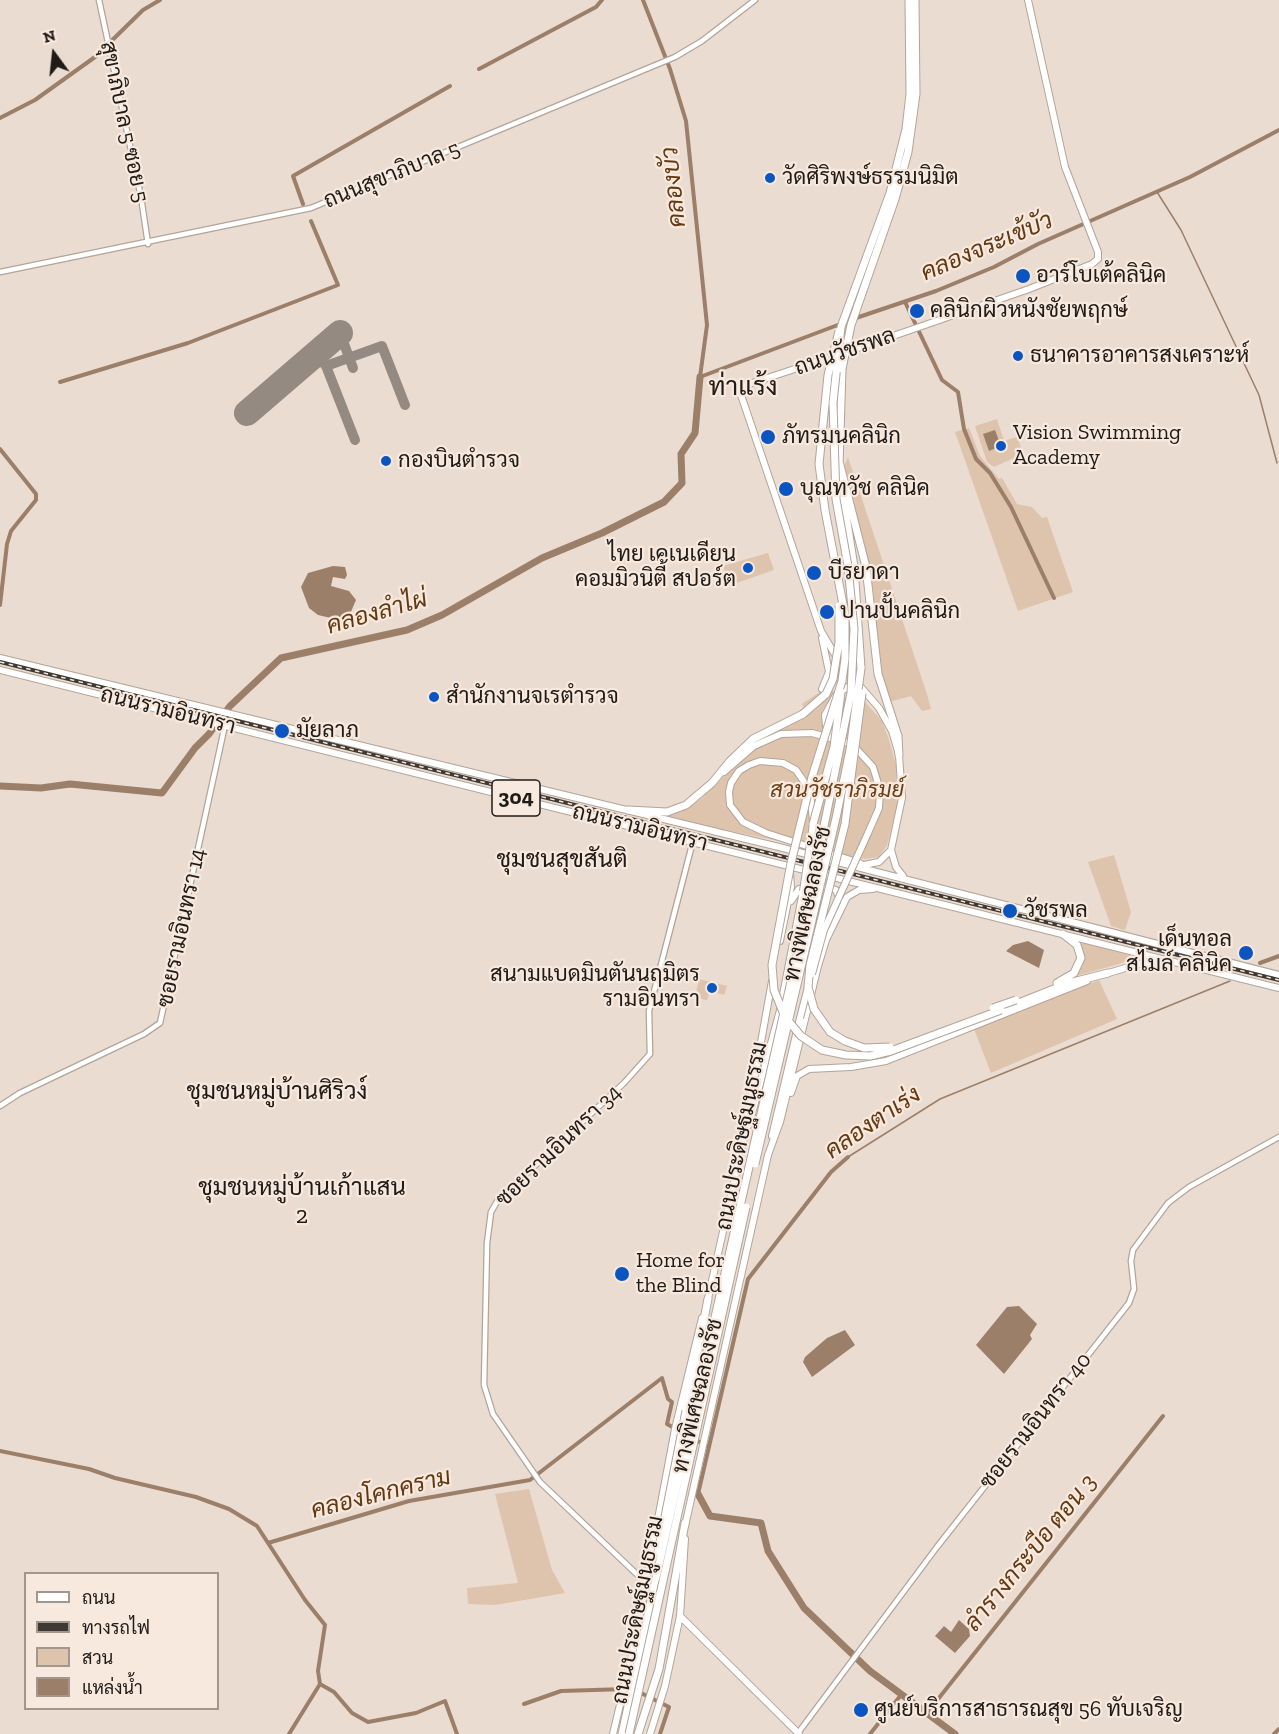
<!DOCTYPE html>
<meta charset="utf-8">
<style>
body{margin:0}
#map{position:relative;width:1279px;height:1734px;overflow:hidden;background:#ebdcd1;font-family:"Zilla Slab",Sarabun,serif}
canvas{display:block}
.legend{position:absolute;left:24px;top:1572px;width:195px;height:138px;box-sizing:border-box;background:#f8e9de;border:2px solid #a2978e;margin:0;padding:8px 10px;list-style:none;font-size:18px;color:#201b17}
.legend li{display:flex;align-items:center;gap:12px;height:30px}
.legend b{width:30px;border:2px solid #a2978e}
.north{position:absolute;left:24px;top:24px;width:60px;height:60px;-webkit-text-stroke:4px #f8e9de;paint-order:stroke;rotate:345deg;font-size:16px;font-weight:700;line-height:24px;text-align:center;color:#201b17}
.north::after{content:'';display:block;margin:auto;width:21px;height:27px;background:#201b17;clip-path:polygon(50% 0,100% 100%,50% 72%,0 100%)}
</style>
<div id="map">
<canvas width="1279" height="1734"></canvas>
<ul class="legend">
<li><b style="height:8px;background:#fff"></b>ถนน</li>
<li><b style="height:8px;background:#3f3934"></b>ทางรถไฟ</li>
<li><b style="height:16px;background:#dec3ad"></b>สวน</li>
<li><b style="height:16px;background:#9b7f69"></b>แหล่งน้ำ</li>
</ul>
<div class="north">N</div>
</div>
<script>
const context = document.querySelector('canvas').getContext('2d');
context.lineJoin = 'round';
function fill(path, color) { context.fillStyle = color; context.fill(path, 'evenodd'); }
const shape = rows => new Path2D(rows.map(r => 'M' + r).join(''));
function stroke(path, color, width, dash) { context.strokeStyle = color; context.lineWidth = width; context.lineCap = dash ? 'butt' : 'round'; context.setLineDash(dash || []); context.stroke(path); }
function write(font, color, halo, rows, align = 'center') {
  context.font = font + ' "Zilla Slab",Sarabun,serif'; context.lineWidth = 4.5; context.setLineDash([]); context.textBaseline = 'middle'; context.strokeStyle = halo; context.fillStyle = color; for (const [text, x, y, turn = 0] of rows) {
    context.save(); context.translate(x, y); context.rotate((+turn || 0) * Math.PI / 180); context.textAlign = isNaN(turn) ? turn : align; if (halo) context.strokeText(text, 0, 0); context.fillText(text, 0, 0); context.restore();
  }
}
const green = shape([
 [997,419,1004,441,1017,437,1022,450,1016,452,1018,456,994,467,987,462,975,426],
 [969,428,980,456,999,479,1002,478,1017,504,1032,507,1042,518,1047,517,1073,592,1018,611,955,432],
 [848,457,927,694,931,709,922,711,911,696,889,702,879,670,873,588,847,482,845,464],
 [768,553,774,570,731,585,723,566],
 [827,687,832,687,834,693,822,711,823,725,835,702,856,692,882,721,890,743,896,765,897,806,887,845,879,857,865,859,659,816,683,811,701,799,736,765,752,742,807,714,802,704],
 [1114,855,1131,912,1125,930,1111,926,1088,862],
 [1084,943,1140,958,1076,976,1084,963,1081,944],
 [699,979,727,986,724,995,710,991,707,1000,695,998],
 [1099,980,1117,1019,991,1073,974,1029],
 [529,1489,552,1570,565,1593,495,1605,468,1604,467,1588,518,1583,495,1494]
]);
const water = shape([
 [995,430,1001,446,989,451,983,434],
 [333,566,345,567,347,575,345,579,333,577,331,586,349,591,356,600,350,614,335,619,318,615,309,608,301,587,308,573],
 [1028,941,1044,950,1039,968,1006,951,1013,945],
 [1019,1306,1037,1324,1030,1335,1032,1339,1004,1374,976,1345,1007,1307],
 [845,1330,855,1345,812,1377,803,1362,805,1357,827,1338],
 [959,1620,969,1629,970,1636,955,1653,935,1636,944,1626,951,1632]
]);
const stream = shape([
 [1157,192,1181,230,1259,395,1277,463],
 [848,1157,940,1099,1230,981]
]);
const canal = shape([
 [643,0,670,69,686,121,707,325,700,377,843,323],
 [479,69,596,7,602,0],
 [0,118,35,100,95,57,143,10,160,0],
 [303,204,293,176,450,86],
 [905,302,942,380,958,392,964,429,976,459,990,473,1011,507,1054,598],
 [853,319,936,291,994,267,1038,244,1190,177,1279,130],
 [60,382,188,343,338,285,311,221],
 [0,449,36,494,36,500,11,531,7,544,0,605],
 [1260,963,1279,956],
 [694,1439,709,1447],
 [0,1451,89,1469,115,1478,196,1497,229,1509,257,1526,305,1600,325,1625,318,1671,320,1684],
 [698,1494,748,1279,831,1172,848,1157],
 [268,1543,409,1501,530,1480,662,1378,668,1399,672,1402,667,1424,683,1433],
 [320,1684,334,1692,352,1713,368,1722,416,1713,445,1701,457,1734],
 [639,1692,669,1707,660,1734],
 [524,1704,561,1691,626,1689],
 [927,1713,1163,1416],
 [289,1734,320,1684],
 [870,1734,901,1695],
 [1274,1734,1279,1729]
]);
const river = shape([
 [0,786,41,788,70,784,162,793,195,748,209,734,230,706,281,658,407,630,442,615,542,558,602,533,664,502,682,483,681,454,695,433,700,377],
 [698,1494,710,1516,761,1523,768,1551,804,1608,870,1671,955,1734]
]);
const taxiway = shape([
 [340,333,353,368],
 [316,354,326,366],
 [355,440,326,366,382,346,405,405]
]);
const runway = shape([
 [247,413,340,333]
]);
const minor = shape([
 [99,0,141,197,148,244],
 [0,272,311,208,675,57,702,41,755,0],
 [0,1106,20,1093,144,1034,160,1023,225,725],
 [646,1583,540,1482,493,1414,484,1385,487,1243,491,1212,498,1200,624,1083,650,1054,649,1011,693,841],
 [798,1733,937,1547,1129,1303,1134,1289,1131,1261,1133,1250,1168,1203,1189,1187,1279,1137]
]);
const major = shape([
 [844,353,1029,289,1092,264,1098,259,1098,252,1065,167,1028,0],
 [834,356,743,386,740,392,821,631,840,663,879,708,892,731,899,755,902,798,891,850,879,862,864,865],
 [822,638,829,672,822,689],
 [0,658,783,848,1279,975],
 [0,670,1279,988],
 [838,738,826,726,825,715,836,695,852,684],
 [724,772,754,746,781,734,812,733,852,744,873,767,880,790,879,808,868,833],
 [813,821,811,801,805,783,796,770,783,763,760,761,749,765,739,771,731,783,729,792,730,805,743,822,766,833,860,863],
 [891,850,896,867,903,876],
 [791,901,799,889,815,883,836,890,840,900],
 [780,941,791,887,790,872],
 [1105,974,1139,964,1171,964],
 [791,1093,797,1076,809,1069,851,1067,886,1061,1087,981],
 [749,1125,780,1010,803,891],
 [772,1136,800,1018],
 [707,1303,743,1142,772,981],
 [685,1526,768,1155,780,1122,818,966,826,940,847,897,859,890,873,889],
 [680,1616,799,1734],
 [613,1734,634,1646,675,1429,702,1318],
 [650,1734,665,1686,680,1616,685,1539]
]);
const highway = shape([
 [839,461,866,567,878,674,898,736,899,755],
 [839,466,842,369],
 [840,477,854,567,861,668],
 [628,810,667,812,686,805,712,783,730,761,753,739,803,714],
 [1057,983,1074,973,1081,958,1077,945,1063,934],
 [1001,1010,1069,983,1108,973],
 [686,1411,708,1299],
 [622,1734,656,1578],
 [638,1734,659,1669,685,1523]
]);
const rail = shape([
 [0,662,1279,980]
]);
const majorBridge = shape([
 [803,891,813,824],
 [812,974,824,930,868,833],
 [800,1018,808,987]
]);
const highwayBridge = shape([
 [839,331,828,375,819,464,825,510,845,615,845,659,842,681,812,777,791,863,772,965,774,990,785,1017,801,1036,822,1050,846,1055,870,1056,891,1051,1001,1010],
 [842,369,851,325,895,199,908,152,916,94,915,0],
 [862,693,845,824,810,965,808,987,814,1009,830,1032,845,1041,864,1048,890,1047],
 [803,714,826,694,833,679,839,642,839,606],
 [813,824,834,747,841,692],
 [993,1008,1016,1000],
 [755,1164,836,818,850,750,861,668],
 [658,1552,686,1411],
 [656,1578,806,915,851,693,854,629,848,566,836,499,833,403,841,327,890,193,906,129,910,94,909,0],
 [629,1734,746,1207]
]);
const markers = [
 [770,178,6,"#0b55c0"],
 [1023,276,8,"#0b55c0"],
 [917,311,8,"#0b55c0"],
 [1018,356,6,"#0b55c0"],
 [768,437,8,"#0b55c0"],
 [1001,446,6,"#0b55c0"],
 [386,461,6,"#0b55c0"],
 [786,489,8,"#0b55c0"],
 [748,568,6,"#0b55c0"],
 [814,573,8,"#0b55c0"],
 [827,612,8,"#0b55c0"],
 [434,697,6,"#0b55c0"],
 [282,731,8,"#0b55c0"],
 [1010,911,8,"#0b55c0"],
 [1246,953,8,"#0b55c0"],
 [712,988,6,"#0b55c0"],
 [622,1274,8,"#0b55c0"],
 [861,1710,8,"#0b55c0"]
];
const shields = [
 [516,798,48]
];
const shieldNames = [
 ["304",516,798]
];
const streetNames = [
 ["สุขาภิบาล 5 ซอย 5",124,122,78],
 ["ถนนสุขาภิบาล 5",392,175,-22],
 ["ถนนวัชรพล",845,352,-19],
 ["ถนนรามอินทรา",168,711,14],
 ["ถนนรามอินทรา",640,828,14],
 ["ทางพิเศษฉลองรัช",808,904,-78],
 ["ซอยรามอินทรา 14",182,928,-78],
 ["ถนนประดิษฐ์มนูธรรม",742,1136,-79],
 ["ซอยรามอินทรา 34",559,1146,-44],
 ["ทางพิเศษฉลองรัช",698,1396,-77],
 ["ซอยรามอินทรา 40",1036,1421,-52],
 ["ถนนประดิษฐ์มนูธรรม",638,1610,-79]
];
const poiNames = [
 ["วัดศิริพงษ์ธรรมนิมิต",782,178],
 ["อาร์โบเต้คลินิค",1036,276],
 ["คลินิกผิวหนังชัยพฤกษ์",930,311],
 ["ธนาคารอาคารสงเคราะห์",1030,356],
 ["Vision Swimming",1013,433],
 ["Academy",1013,458],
 ["ภัทรมนคลินิก",782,437],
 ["กองบินตำรวจ",398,461],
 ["บุณทวัช คลินิค",800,489],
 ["ไทย เคเนเดียน",736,555,"right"],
 ["คอมมิวนิตี้ สปอร์ต",736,580,"right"],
 ["บีรยาดา",828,573],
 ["ปานปั้นคลินิก",840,612],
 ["สำนักงานจเรตำรวจ",446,697],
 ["มัยลาภ",296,731],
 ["วัชรพล",1024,911],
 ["เด็นทอล",1232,940,"right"],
 ["สไมล์ คลินิค",1232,965,"right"],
 ["สนามแบดมินตันนฤมิตร",700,975,"right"],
 ["รามอินทรา",700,1000,"right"],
 ["Home for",636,1261],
 ["the Blind",636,1286],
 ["ศูนย์บริการสาธารณสุข 56 ทับเจริญ",874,1710]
];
const parkNames = [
 ["สวนวัชราภิรมย์",837,791]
];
const waterNames = [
 ["คลองบัว",674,187,-96],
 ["คลองจระเข้บัว",987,247,-23],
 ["คลองลำไผ่",377,613,-16],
 ["คลองตาเร่ง",873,1123,-34],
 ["คลองโคกคราม",381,1494,-14],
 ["ลำรางกระบือ ตอน 3",1031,1553,-51]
];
const neighbourhoodNames = [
 ["ชุมชนสุขสันติ",562,860],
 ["ชุมชนหมู่บ้านศิริวง์",277,1092],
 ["ชุมชนหมู่บ้านเก้าแสน",302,1188],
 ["2",302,1216]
];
const quarterNames = [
 ["ท่าแร้ง",743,388]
];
fill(green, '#dec3ad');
fill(water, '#9b7f69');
stroke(stream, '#9b7f69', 1.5);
stroke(canal, '#9b7f69', 4);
stroke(river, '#9b7f69', 7);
stroke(taxiway, '#958a82', 10);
stroke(runway, '#958a82', 26);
stroke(minor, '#b2a499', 7);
stroke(major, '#b2a499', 8);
stroke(highway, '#b2a499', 9);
stroke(minor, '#fff', 4.5);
stroke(major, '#fff', 6);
stroke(highway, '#fff', 7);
stroke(rail, '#3f3934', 4);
stroke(rail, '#f8e9de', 1.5, [4.5]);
stroke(majorBridge, '#b2a499', 8, []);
stroke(highwayBridge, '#b2a499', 9, []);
stroke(majorBridge, '#fff', 6);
stroke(highwayBridge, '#fff', 7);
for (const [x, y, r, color] of markers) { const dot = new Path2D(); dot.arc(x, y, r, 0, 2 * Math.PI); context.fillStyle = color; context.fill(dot); stroke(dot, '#f8e9de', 2); }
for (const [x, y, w] of shields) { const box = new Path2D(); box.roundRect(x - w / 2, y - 18, w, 36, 4.5); context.fillStyle = '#f8e9de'; context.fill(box); stroke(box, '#201b17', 1.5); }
write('bold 21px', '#201b17', null, shieldNames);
write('22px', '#201b17', '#f8e9de', streetNames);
write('22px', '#201b17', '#f8e9de', poiNames, 'left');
write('italic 22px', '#693f19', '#f8e9de', parkNames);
write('italic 24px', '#623912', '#f8e9de', waterNames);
write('24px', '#201b17', '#f8e9de', neighbourhoodNames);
write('26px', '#201b17', '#f8e9de', quarterNames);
</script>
